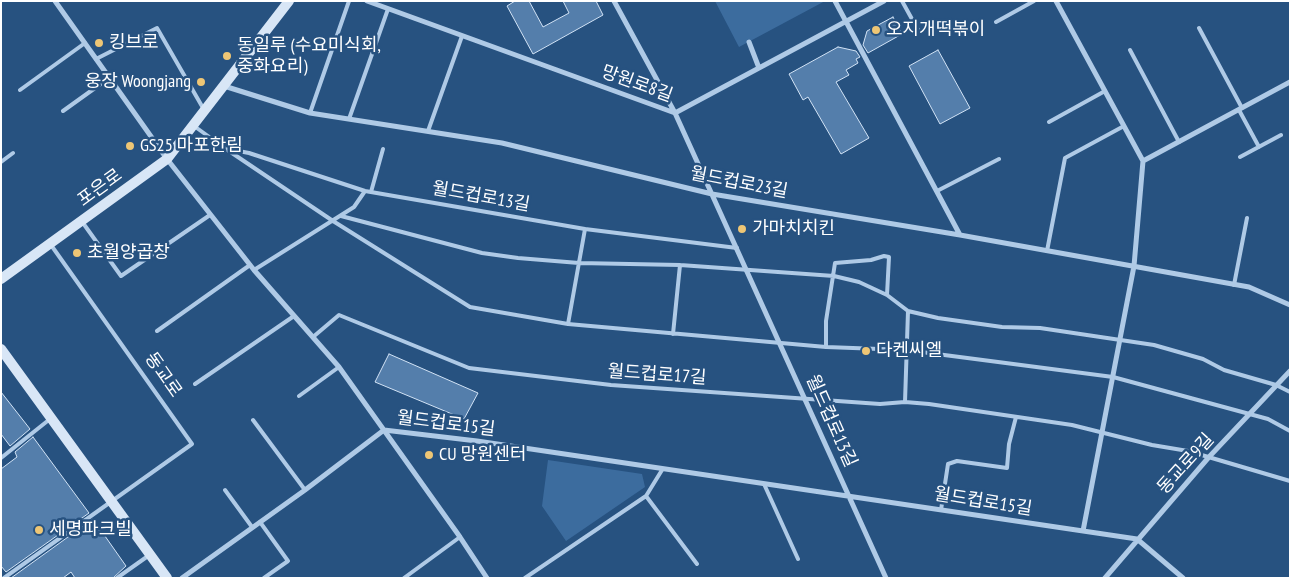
<!DOCTYPE html>
<meta charset="utf-8">
<style>
body{margin:0}
#map{position:relative;width:1291px;height:579px;overflow:hidden;background:#275280;font-family:"PT Sans Narrow",sans-serif}
canvas{display:block}
.frame{position:absolute;inset:0;border:2px solid #fff;pointer-events:none}
</style>
<div id="map">
<canvas width="1291" height="579"></canvas>
<div class="frame"></div>
</div>
<script>
const context = document.querySelector('canvas').getContext('2d');
context.lineJoin = 'round';
function fill(path, color) { context.fillStyle = color; context.fill(path, 'evenodd'); }
const shape = rows => new Path2D(rows.map(r => 'M' + r).join(''));
function stroke(path, color, width, dash) { context.strokeStyle = color; context.lineWidth = width; context.lineCap = dash ? 'butt' : 'round'; context.setLineDash(dash || []); context.stroke(path); }
function write(font, color, halo, rows, align = 'center') {
  context.font = font + ' "PT Sans Narrow","Noto Sans KR",sans-serif'; context.lineWidth = 5; context.setLineDash([]); context.textBaseline = 'middle'; context.strokeStyle = halo; context.fillStyle = color; for (const [text, x, y, turn = 0] of rows) {
    context.save(); context.translate(x, y); context.rotate((+turn || 0) * Math.PI / 180); context.textAlign = isNaN(turn) ? turn : align; if (halo) context.strokeText(text, 0, 0); context.fillText(text, 0, 0); context.restore();
  }
}
const green = shape([
 [715,1,825,1,739,47],
 [548,460,642,474,645,487,566,541,542,506]
]);
const building = shape([
 [515,1,529,1,543,27,569,13,563,1,596,1,603,15,533,54,507,6,515,1],
 [893,17,902,34,868,53,863,45,867,31,893,17],
 [838,47,856,51,860,57,856,59,858,63,846,70,849,75,836,82,869,138,841,154,808,97,803,100,789,74,838,47],
 [938,50,970,108,940,124,909,66,938,50],
 [389,354,478,393,464,419,375,382,389,354],
 [1,392,30,429,10,446,1,434,1,392],
 [33,437,89,513,6,572,1,566,1,469,17,457,15,452,33,437],
 [93,519,126,566,113,578,75,578,71,572,63,578,11,578,93,519]
]);
const lane = shape([
 [902,1,918,30],
 [996,22,1034,1],
 [1199,28,1242,108],
 [1130,50,1179,142],
 [96,59,157,28,203,108],
 [20,90,85,43],
 [1239,110,1259,147],
 [63,111,109,78],
 [310,113,349,1],
 [349,119,388,9],
 [1049,122,1105,91],
 [194,126,226,149,333,221,470,307,568,324,826,347,906,350,1113,377,1268,419,1290,431],
 [428,131,462,36],
 [228,149,249,153,365,191,585,229,737,248],
 [1240,157,1281,135],
 [1,162,13,153],
 [937,191,999,159],
 [371,192,383,149],
 [341,216,482,253,518,258,579,263,680,265,834,276,859,282,887,295,908,311,938,318,1002,327,1040,328,1154,345,1203,359,1224,370,1276,385,1290,392],
 [83,223,121,276,210,215],
 [1047,251,1065,158,1124,126],
 [254,270,354,207,365,191],
 [1234,285,1247,218],
 [568,324,585,229],
 [157,331,250,265],
 [673,334,680,265],
 [313,337,339,315,469,368,611,385,880,404,905,402,929,404,1072,425,1152,445,1188,451,1290,481],
 [826,347,826,321,835,263,871,260,884,256,889,257,887,295],
 [195,384,294,316],
 [299,396,339,367],
 [905,402,908,311],
 [253,420,305,490],
 [1,458,50,419],
 [662,470,646,496,697,564],
 [764,484,798,559],
 [225,490,252,527],
 [941,510,948,464,957,461,1007,468,1009,444,1016,417],
 [260,522,288,561,264,578],
 [4,578,192,444,51,245],
 [117,578,148,556],
 [404,578,460,537],
 [525,578,646,496]
]);
const street = shape([
 [55,1,167,159,254,270,339,367,460,537,487,578],
 [367,1,675,113,884,1],
 [614,1,675,113,886,578],
 [835,1,960,235],
 [1056,1,1143,161],
 [749,42,759,68],
 [224,86,310,113,502,143,712,194,960,235,1249,287,1290,305],
 [1083,531,1134,266,1143,161,1290,82],
 [182,578,305,490,384,430,477,441,1137,539,1183,578],
 [1105,578,1209,457,1290,371]
]);
const secondary = shape([
 [1,279,167,159,289,1],
 [1,349,167,578]
]);
const markers = [
 [876,30,5,"#eec675"],
 [99,43,5,"#eec675"],
 [227,56,5,"#eec675"],
 [201,82,5,"#eec675"],
 [130,146,5,"#eec675"],
 [742,229,5,"#eec675"],
 [77,253,5,"#eec675"],
 [866,351,5,"#eec675"],
 [429,455,5,"#eec675"],
 [39,530,5,"#eec675"]
];
const poiNames = [
 ["오지개떡볶이",886,30],
 ["킹브로",109,43],
 ["동일루 (수요미식회,",237,46],
 ["중화요리)",237,67],
 ["웅장 Woongjang",191,82,"right"],
 ["GS25 마포한림",140,146],
 ["가마치치킨",752,229],
 ["초월양곱창",87,253],
 ["다켄씨엘",876,351],
 ["CU 망원센터",439,455],
 ["세명파크빌",49,530]
];
const streetNames = [
 ["망원로8길",637,84,20],
 ["월드컵로23길",739,183,11],
 ["포은로",100,188,-36],
 ["월드컵로13길",481,197,10],
 ["동교로",163,375,55],
 ["월드컵로17길",657,375,4],
 ["월드컵로13길",831,421,66],
 ["월드컵로15길",446,424,7],
 ["동교로9길",1186,464,-48],
 ["월드컵로15길",983,502,9]
];
fill(green, '#3c6c9e');
fill(building, '#547eab');
stroke(building, '#d2e3f5', 1);
stroke(lane, '#afcae6', 4);
stroke(street, '#afcae6', 5);
stroke(secondary, '#d8e6f6', 10);
for (const [x, y, r, color] of markers) { const dot = new Path2D(); dot.arc(x, y, r, 0, 2 * Math.PI); context.fillStyle = color; context.fill(dot); stroke(dot, '#275280', 2); }
write('18px', '#fff', '#275280', poiNames, 'left');
write('18px', '#fff', '#275280', streetNames);
</script>
